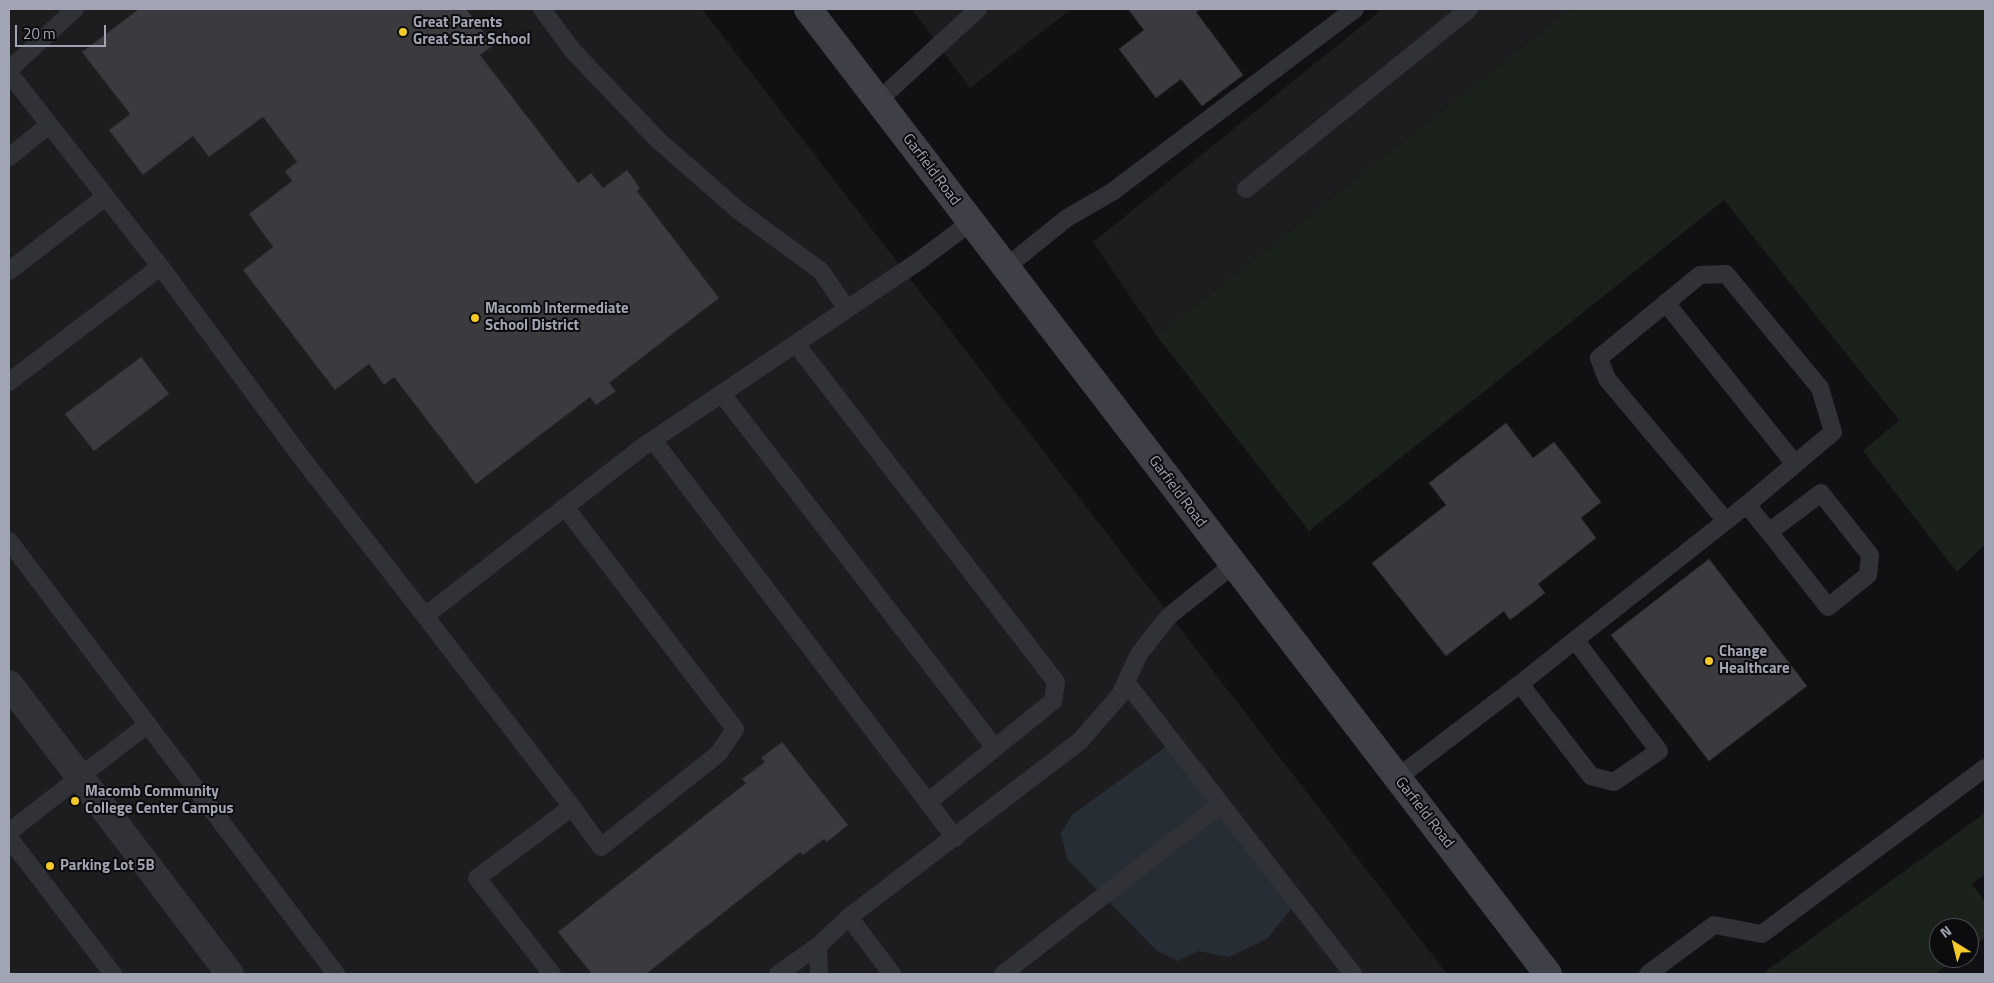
<!DOCTYPE html>
<style>
body{margin:0}
#map{position:relative;width:1994px;height:983px;overflow:hidden;background:#111012;font-family:"Titillium Web",sans-serif}
canvas{display:block}
.frame{position:absolute;inset:0;border:10px solid #a1a4b3;pointer-events:none}
.north{position:absolute;left:1929px;top:918px;width:50px;height:50px;box-sizing:border-box;background:#0c0b0d;border:1px solid #48484f;border-radius:50%;rotate:324deg;font-size:14px;font-weight:700;line-height:20px;text-align:center;color:#a1a4b3}
.north::after{content:'';display:block;margin:auto;width:18px;height:22px;background:#f3ca28;clip-path:polygon(50% 0,100% 100%,50% 72%,0 100%)}
.scale{position:absolute;left:15px;top:25px;width:91px;height:22px;box-sizing:border-box;border:2px solid #a1a4b3;border-top:0;padding-left:6px;font-size:15px;line-height:18px;white-space:nowrap;color:#a1a4b3;-webkit-text-stroke:4px #0c0b0d;paint-order:stroke}
</style>
<div id="map">
<canvas width="1994" height="983"></canvas>
<div class="frame"></div>
<div class="north">N</div>
<div class="scale">20 m</div>
</div>
<script>
const context = document.querySelector('canvas').getContext('2d');
context.lineJoin = 'round';
function fill(path, color) { context.fillStyle = color; context.fill(path, 'evenodd'); }
const shape = rows => new Path2D(rows.map(r => 'M' + r).join(''));
function stroke(path, color, width, dash) { context.strokeStyle = color; context.lineWidth = width; context.lineCap = dash ? 'butt' : 'round'; context.setLineDash(dash || []); context.stroke(path); }
function write(font, color, halo, rows, align = 'center') {
  context.font = font + ' "Titillium Web",sans-serif'; context.lineWidth = 4; context.setLineDash([]); context.textBaseline = 'middle'; context.strokeStyle = halo; context.fillStyle = color; for (const [text, x, y, turn = 0] of rows) {
    context.save(); context.translate(x, y); context.rotate((+turn || 0) * Math.PI / 180); context.textAlign = isNaN(turn) ? turn : align; if (halo) context.strokeText(text, 0, 0); context.fillText(text, 0, 0); context.restore();
  }
}
const built = shape([
 [9,9,702,9,1447,974,9,974],
 [912,9,1071,9,970,88],
 [1377,9,1570,9,1157,336,1093,242,1379,12]
]);
const green = shape([
 [1570,9,1985,9,1985,544,1957,572,1863,451,1899,420,1724,200,1309,531,1157,336],
 [1985,813,1985,874,1972,884,1985,902,1985,937,1969,949,1969,928,1939,928,1939,958,1957,958,1935,974,1762,974]
]);
const water = shape([
 [1178,738,1202,764,1280,876,1293,906,1267,939,1229,957,1198,951,1178,961,1157,951,1067,859,1061,833,1072,815]
]);
const building = shape([
 [139,9,466,9,494,45,480,55,578,183,591,173,603,188,627,170,640,188,637,191,719,298,609,383,616,391,596,405,590,397,476,484,394,377,384,385,369,364,335,390,243,270,273,247,249,214,292,181,285,171,297,162,263,117,209,157,193,136,143,175,109,130,130,114,82,52,139,9],
 [1128,9,1201,9,1196,12,1243,75,1202,106,1181,79,1156,98,1119,49,1144,30,1128,9],
 [141,357,169,394,94,451,65,414,141,357],
 [1506,423,1533,458,1554,442,1601,502,1581,518,1596,538,1538,584,1545,593,1510,620,1504,611,1446,656,1372,563,1446,505,1429,483,1506,423],
 [1709,559,1807,686,1709,761,1611,635,1709,559],
 [782,742,848,825,827,842,824,839,803,855,800,852,646,974,592,974,558,932,746,783,742,779,765,762,761,758,782,742]
]);
const service = shape([
 [9,70,75,9],
 [9,73,163,270,301,457,425,616,641,448,847,309,821,271,739,211,658,140,573,51,542,9],
 [878,101,978,9],
 [9,157,49,125],
 [1246,189,1469,9],
 [1005,268,1067,218,1112,192,1355,9],
 [9,271,105,197],
 [1666,303,1795,464],
 [847,309,919,261,971,222],
 [796,344,1056,682,1053,701,928,802],
 [9,382,160,267],
 [722,394,995,748],
 [653,440,955,838],
 [1747,505,1769,532,1821,493,1870,555,1868,575,1828,607,1769,532],
 [565,507,735,729,718,754,601,847,572,807],
 [9,541,336,974],
 [425,616,572,807,477,878,552,974],
 [1126,682,1353,974],
 [1520,684,1591,776,1614,782,1659,751,1575,640],
 [1397,778,1520,684,1575,640,1726,521,1756,497,1833,432,1820,388,1726,274,1700,275,1599,358,1607,379,1726,521],
 [9,832,148,724],
 [9,838,113,974],
 [849,917,892,974],
 [818,946,819,974],
 [778,974,818,946,849,917,1080,741,1120,695,1139,654,1169,616,1233,565],
 [1003,974,1221,804],
 [1648,974,1714,925,1762,934,1985,768]
]);
const minor = shape([
 [9,684,230,974]
]);
const secondary = shape([
 [808,9,1548,974]
]);
const markers = [
 [403,32,5,"#f3ca28"],
 [475,318,5,"#f3ca28"],
 [1709,661,5,"#f3ca28"],
 [75,801,5,"#f3ca28"],
 [50,866,5,"#f3ca28"]
];
const poiNames = [
 ["Great Parents",413,23],
 ["Great Start School",413,40],
 ["Macomb Intermediate",485,309],
 ["School District",485,326],
 ["Change",1719,652],
 ["Healthcare",1719,669],
 ["Macomb Community",85,792],
 ["College Center Campus",85,809],
 ["Parking Lot 5B",60,866]
];
const streetNames = [
 ["Garfield Road",931,170,53],
 ["Garfield Road",1177,492,53],
 ["Garfield Road",1424,813,52]
];
fill(built, '#1d1c1f');
fill(green, '#1b221c');
fill(water, '#272d35');
fill(building, '#3a3a3f');
stroke(building, '#2b2a2e', 1);
stroke(service, '#313237', 18);
stroke(minor, '#313237', 28);
stroke(secondary, '#3f4047', 28);
for (const [x, y, r, color] of markers) { const dot = new Path2D(); dot.arc(x, y, r, 0, 2 * Math.PI); context.fillStyle = color; context.fill(dot); stroke(dot, '#0c0b0d', 2); }
write('bold 15px', '#a1a4b3', '#0c0b0d', poiNames, 'left');
write('15px', '#a1a4b3', '#0c0b0d', streetNames);
</script>
